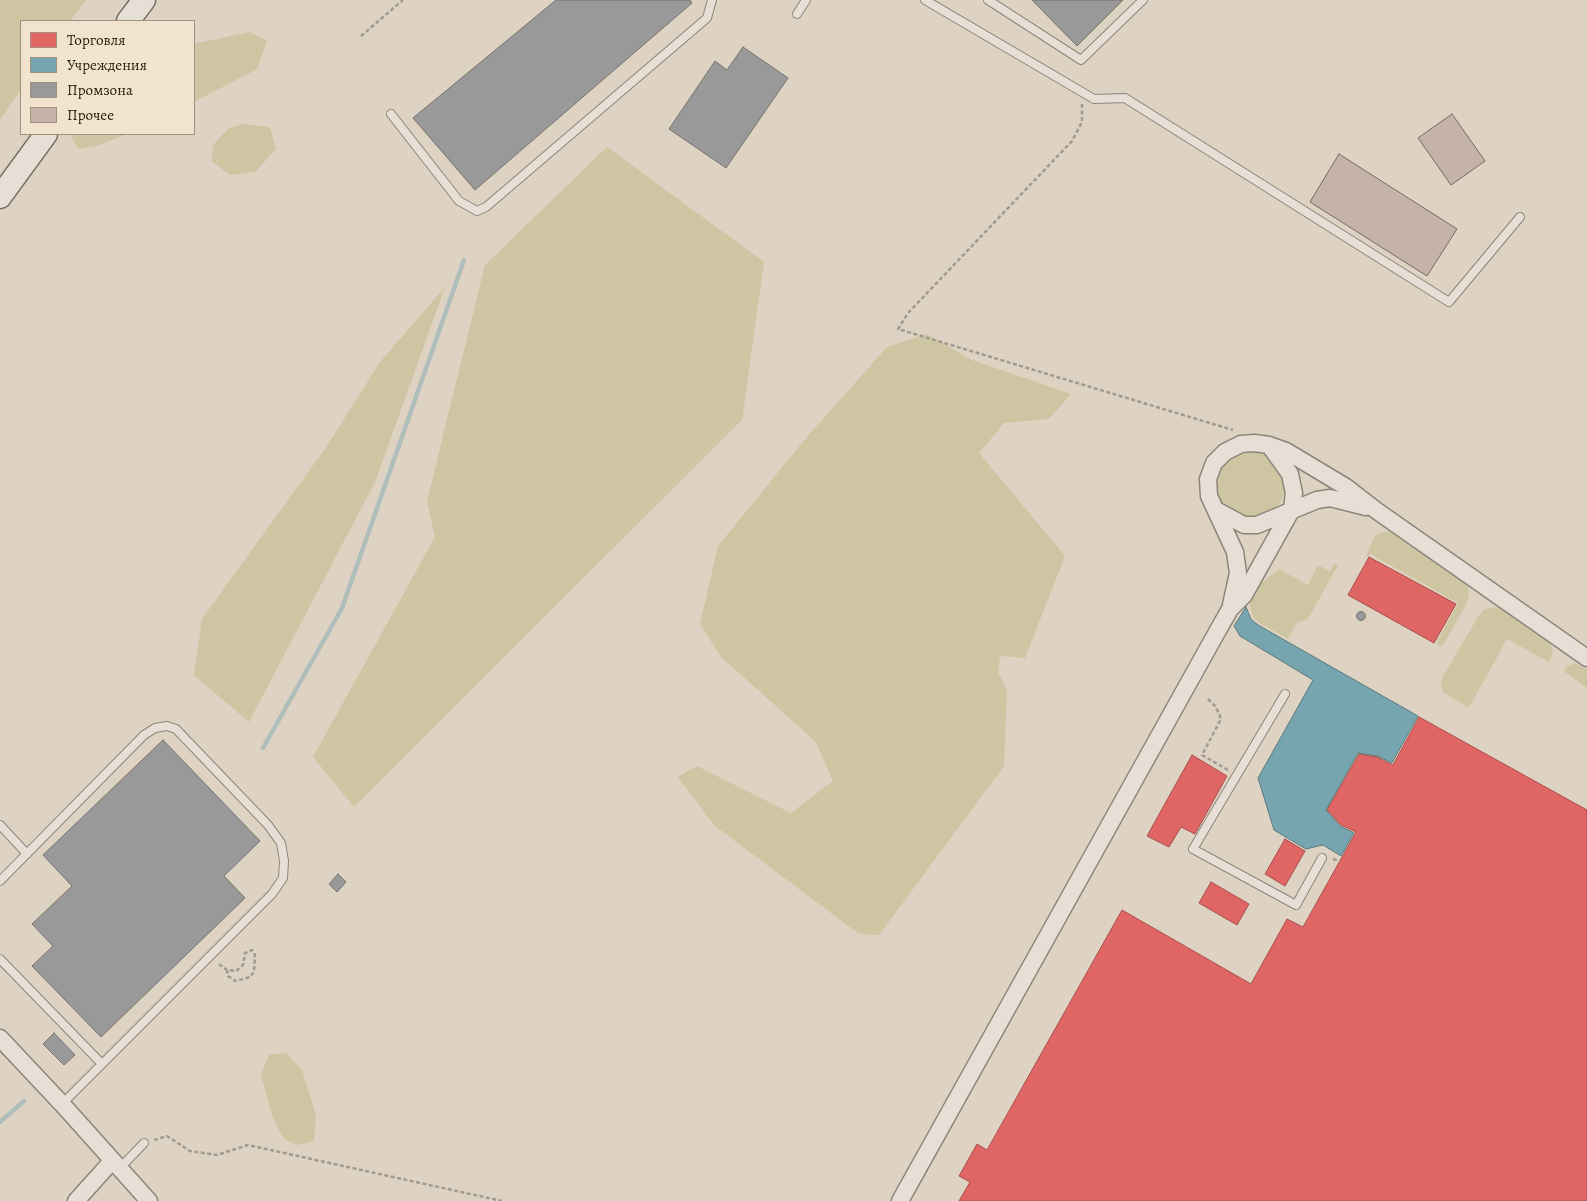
<!DOCTYPE html>
<meta charset="utf-8">
<style>
body{margin:0}
#map{position:relative;width:1587px;height:1201px;overflow:hidden;background:#ded2c2;font-family:Alegreya,serif}
canvas{display:block}
.legend{position:absolute;left:20px;top:20px;width:175px;height:115px;box-sizing:border-box;background:#f2e3cf;border:1px solid #a0917f;margin:0;padding:6px 9px;list-style:none;font-size:15px;color:#241706}
.legend li{display:flex;align-items:center;gap:10px;height:25px}
.legend b{width:25px;border:1px solid #a0917f}
</style>
<div id="map">
<canvas width="1587" height="1201"></canvas>
<ul class="legend">
<li><b style="height:14px;background:#e06666"></b>Торговля</li>
<li><b style="height:14px;background:#76a5af"></b>Учреждения</li>
<li><b style="height:14px;background:#999"></b>Промзона</li>
<li><b style="height:14px;background:#c5b2a8"></b>Прочее</li>
</ul>
</div>
<script>
const context = document.querySelector('canvas').getContext('2d');
context.lineJoin = 'round';
function fill(path, color) { context.fillStyle = color; context.fill(path, 'evenodd'); }
const shape = rows => new Path2D(rows.map(r => 'M' + r).join(''));
function stroke(path, color, width, dash) { context.strokeStyle = color; context.lineWidth = width; context.lineCap = dash ? 'butt' : 'round'; context.setLineDash(dash || []); context.stroke(path); }
const green = shape([
 [0,0,86,0,70,21,21,21,21,89,0,120],
 [250,32,267,41,257,69,194,102,194,44],
 [243,124,270,127,276,149,255,172,230,175,212,161,213,145,229,128],
 [73,134,127,134,96,146,78,149,71,136],
 [607,147,764,262,742,420,354,807,313,757,435,537,427,501,485,265],
 [445,287,375,482,249,722,194,675,202,619,327,446,380,362],
 [927,334,972,360,1071,394,1049,419,1004,423,979,453,1065,556,1025,658,1000,656,998,672,1007,691,1004,766,879,935,859,934,715,826,678,777,697,766,791,813,833,781,816,742,721,657,700,624,718,546,806,438,887,347],
 '1217 485a34 34 0 1 1 68 0a34 34 0 1 1-68 0Z',
 [1389,531,1467,585,1469,594,1467,603,1442,647,1436,644,1458,603,1370,554,1367,557,1366,556,1375,536,1380,533],
 [1334,564,1338,565,1308,619,1297,623,1288,639,1259,623,1253,617,1249,601,1254,589,1279,569,1308,585,1318,565,1330,572],
 [1498,607,1549,643,1553,649,1551,658,1549,662,1507,639,1470,706,1467,707,1443,692,1441,685,1442,678,1479,615,1485,609],
 [1574,663,1587,669,1587,688,1565,672,1565,668],
 [286,1053,302,1070,316,1116,314,1141,297,1145,284,1139,272,1116,261,1074,269,1055]
]);
const shops = shape([
 [1369,557,1456,604,1434,643,1348,595,1369,557],
 [1419,717,1587,810,1587,1201,959,1201,970,1182,959,1176,977,1144,987,1150,1122,910,1251,984,1287,919,1303,927,1356,832,1341,825,1327,810,1359,754,1377,757,1393,765,1419,717],
 [1192,755,1227,776,1195,834,1181,827,1169,847,1147,836,1192,755],
 [1285,839,1305,851,1285,886,1265,874,1285,839],
 [1211,882,1249,904,1237,925,1199,903,1211,882]
]);
const public = shape([
 [1246,607,1251,619,1258,625,1418,716,1392,763,1377,756,1358,753,1326,810,1340,826,1354,833,1341,856,1323,845,1306,849,1274,830,1258,778,1313,680,1240,636,1234,626,1246,607]
]);
const industry = shape([
 [556,0,690,0,692,3,475,190,413,118,556,0],
 [1032,0,1123,0,1077,46,1032,0],
 [743,47,788,78,726,168,669,129,715,61,727,70,743,47],
 '1356.5 616a4.5 4.5 0 1 1 9 0a4.5 4.5 0 1 1-9 0Z',
 [163,740,260,841,224,876,245,898,101,1037,32,966,53,946,32,924,72,886,43,855,163,740],
 [338,874,346,882,337,892,329,884,338,874],
 [54,1033,75,1055,64,1065,43,1044,54,1033]
]);
const stream = shape([
 [263,748,342,608,464,260],
 [0,1122,24,1101]
]);
const building = shape([
 [1452,114,1485,161,1451,185,1418,138,1452,114],
 [1339,154,1457,229,1427,276,1310,202,1339,154]
]);
const path = shape([
 [361,36,403,0],
 [1082,104,1082,122,1072,141,908,313,898,329,1233,430],
 [1208,699,1216,707,1221,719,1202,755,1228,770],
 [1333,859,1340,861],
 [219,964,227,970,236,971,243,965,245,953,252,950,255,955,254,972,250,977,235,981,228,976,227,970],
 [154,1140,167,1136,190,1151,217,1155,248,1145,502,1201]
]);
const lane = shape([
 [925,0,1094,99,1125,98,1449,302,1520,217],
 [988,0,1081,60,1143,0],
 [797,14,806,0],
 [391,114,459,201,477,211,486,207,707,18,712,0],
 [1285,694,1193,849,1296,905,1322,858],
 [0,825,27,854],
 [0,881,144,735,155,728,167,726,176,729,268,825,281,843,284,861,283,878,272,894,62,1104],
 [0,959,102,1064],
 [119,1169,144,1143]
]);
const street = shape([
 [1216,510,1244,525,1257,525,1317,500,1330,498,1366,507],
 [1231,605,1238,573,1235,552,1209,496,1208,479,1214,463,1225,452,1241,444,1254,443,1269,445,1286,451,1346,487,1377,511,1587,658],
 [0,1038,62,1104,149,1201],
 [76,1201,112,1161],
 [900,1201,1217,632,1230,609,1244,595,1292,509,1294,493,1290,474,1269,445]
]);
const secondary = shape([
 [128,21,144,0],
 [0,197,46,134]
]);
fill(green, '#cec5a2');
fill(shops, '#e06666');
stroke(shops, '#a84e49', 1);
fill(public, '#76a5af');
stroke(public, '#5d7a7c', 1);
fill(industry, '#999');
stroke(industry, '#76726d', 1);
stroke(stream, '#b0bebb', 4.5);
fill(building, '#c5b2a8');
stroke(building, '#726b60', 1);
stroke(lane, '#8d8479', 10);
stroke(street, '#8d8479', 19);
stroke(secondary, '#726b60', 25);
stroke(path, '#a09a92', 2.5, [4, 2.5]);
stroke(lane, '#e6dfd6', 8);
stroke(street, '#e6dfd6', 16);
stroke(secondary, '#e6dfd6', 22);
</script>
